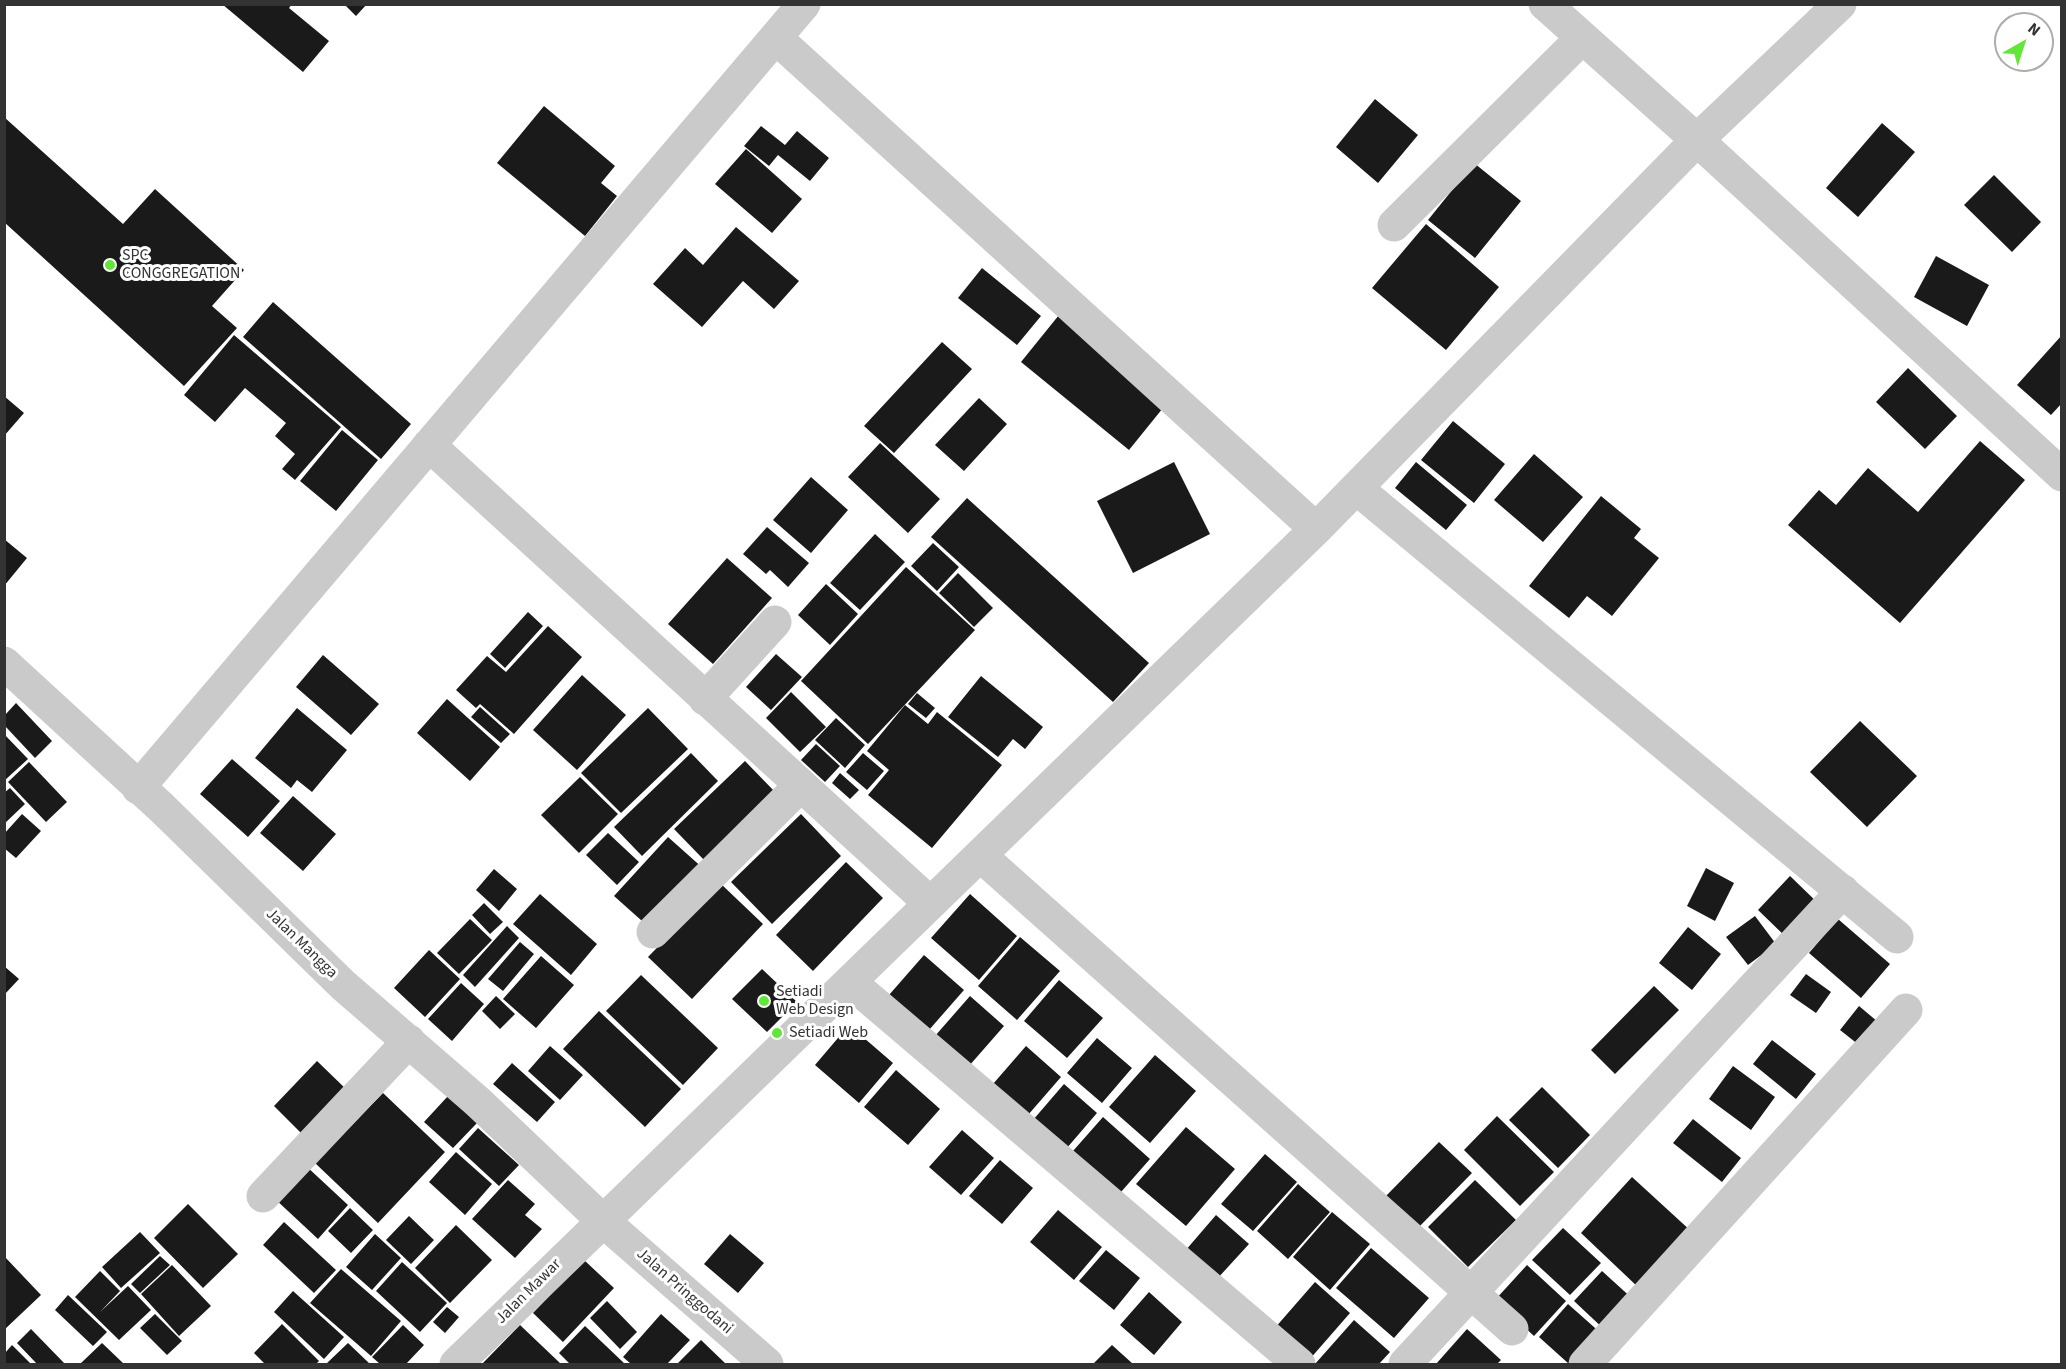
<!DOCTYPE html>
<style>
body{margin:0}
#map{position:relative;width:2066px;height:1369px;overflow:hidden;background:#fff;font-family:"Source Sans 3",sans-serif}
canvas{display:block}
.frame{position:absolute;inset:0;border:6px solid #333;pointer-events:none}
.north{position:absolute;left:1994px;top:12px;width:60px;height:60px;box-sizing:border-box;background:#fff;border:2px solid #adadad;border-radius:50%;rotate:39deg;font-size:16px;font-weight:700;line-height:24px;text-align:center;color:#333}
.north::after{content:'';display:block;margin:auto;width:21px;height:27px;background:#61e836;clip-path:polygon(50% 0,100% 100%,50% 72%,0 100%)}
</style>
<div id="map">
<canvas width="2066" height="1369"></canvas>
<div class="frame"></div>
<div class="north">N</div>
</div>
<script>
const context = document.querySelector('canvas').getContext('2d');
context.lineJoin = 'round';
function fill(path, color) { context.fillStyle = color; context.fill(path, 'evenodd'); }
const shape = rows => new Path2D(rows.map(r => 'M' + r).join(''));
function stroke(path, color, width, dash) { context.strokeStyle = color; context.lineWidth = width; context.lineCap = dash ? 'butt' : 'round'; context.setLineDash(dash || []); context.stroke(path); }
function write(font, color, halo, rows, align = 'center') {
  context.font = font + ' "Source Sans 3",sans-serif'; context.lineWidth = 6; context.setLineDash([]); context.textBaseline = 'middle'; context.strokeStyle = halo; context.fillStyle = color; for (const [text, x, y, turn = 0] of rows) {
    context.save(); context.translate(x, y); context.rotate((+turn || 0) * Math.PI / 180); context.textAlign = isNaN(turn) ? turn : align; if (halo) context.strokeText(text, 0, 0); context.fillText(text, 0, 0); context.restore();
  }
}
const building = shape([
 [222,4,292,4,289,8,329,41,303,72],
 [344,4,367,4,356,16],
 [1375,99,1418,135,1378,183,1336,147],
 [544,106,615,166,601,183,617,196,585,236,497,163],
 [4,117,123,224,155,189,244,270,212,306,237,328,184,386,4,222],
 [1882,123,1915,152,1858,217,1826,188],
 [761,126,785,145,797,131,829,158,810,181,778,155,769,166,744,146],
 [746,149,802,199,772,233,715,184],
 [1474,163,1521,201,1475,258,1428,220],
 [1994,175,2041,222,2012,252,1964,205],
 [1426,224,1499,287,1446,350,1372,288],
 [736,227,799,281,774,309,743,281,702,327,653,284,685,248,703,265],
 [1936,256,1989,285,1967,326,1914,297],
 [982,268,1041,316,1017,345,958,298],
 [273,302,411,424,381,459,243,337],
 [1059,315,1167,403,1129,450,1021,362],
 [234,335,341,427,295,480,282,469,295,454,275,436,286,423,245,388,215,422,184,395],
 [2062,335,2062,403,2051,415,2017,385],
 [942,342,972,369,894,453,864,426],
 [1908,368,1957,416,1925,449,1876,402],
 [4,396,24,413,4,436],
 [979,398,1007,424,964,471,935,445],
 [1453,421,1505,464,1474,503,1421,460],
 [342,430,378,460,336,511,300,481],
 [1980,441,2025,480,1900,623,1788,525,1819,490,1836,505,1868,468,1918,512],
 [880,443,940,499,908,533,848,477],
 [1534,454,1583,497,1543,542,1494,500],
 [1174,462,1210,534,1133,573,1097,501],
 [1416,462,1467,505,1446,530,1395,488],
 [811,477,848,510,811,553,773,520],
 [1601,496,1641,529,1634,538,1659,558,1612,616,1587,596,1569,618,1529,586],
 [967,498,1149,663,1113,702,931,537],
 [767,527,809,563,788,587,770,570,766,574,743,554],
 [875,534,905,562,860,610,830,583],
 [4,539,27,558,4,586],
 [933,543,959,567,937,591,911,566],
 [727,558,772,598,713,664,668,624],
 [906,567,975,630,868,744,801,681],
 [958,573,993,608,974,627,939,593],
 [826,584,858,614,830,645,798,615],
 [528,612,543,626,505,668,490,654],
 [548,626,582,657,514,734,480,704,476,708,456,690,487,656,506,672],
 [776,654,802,677,771,710,746,687],
 [323,655,379,704,351,735,296,687],
 [582,675,626,715,577,770,533,730],
 [981,676,1043,727,1025,749,1013,739,998,757,948,717],
 [791,692,826,727,800,752,766,718],
 [917,693,935,708,926,718,908,704],
 [447,699,500,747,470,781,417,733],
 [16,703,52,741,35,758,5,726,5,715],
 [905,705,928,724,937,712,1002,765,932,848,868,795,889,770,867,751],
 [480,707,510,734,501,743,471,717],
 [297,708,347,750,312,792,297,780,291,788,255,758],
 [648,708,688,749,621,813,581,773],
 [836,718,865,745,845,768,815,740],
 [1860,721,1917,776,1867,827,1810,772],
 [4,734,28,759,4,781],
 [816,744,840,766,825,782,801,760],
 [691,753,718,781,642,856,614,827],
 [863,753,884,771,867,790,846,772],
 [232,759,280,801,248,837,200,794],
 [745,761,775,792,705,861,674,829],
 [29,762,67,802,46,822,8,782],
 [840,773,859,790,850,799,832,783],
 [580,777,618,814,579,853,541,815],
 [10,788,25,804,4,824,4,793],
 [293,796,336,834,303,871,260,833],
 [22,814,41,831,16,858,4,848,4,834],
 [801,814,841,856,772,924,731,882],
 [608,833,639,862,617,885,586,855],
 [668,837,705,870,651,929,614,896],
 [846,862,883,898,813,971,776,935],
 [1706,868,1734,883,1715,921,1687,906],
 [494,869,517,889,499,911,476,890],
 [1790,876,1820,905,1788,939,1758,910],
 [720,883,763,924,692,999,648,957],
 [540,894,597,944,571,975,513,924],
 [970,894,1017,936,979,980,931,938],
 [484,903,503,922,490,934,472,915],
 [1755,916,1776,944,1748,965,1726,937],
 [470,919,492,940,459,974,437,953],
 [1838,919,1890,964,1861,998,1809,953],
 [507,926,519,938,475,987,463,975],
 [1688,927,1721,954,1692,990,1659,963],
 [1020,937,1060,971,1017,1020,978,986],
 [520,942,534,954,503,991,488,979],
 [429,950,460,979,425,1017,394,988],
 [924,955,964,990,929,1030,889,995],
 [541,956,574,985,536,1028,503,999],
 [4,966,19,979,4,995],
 [762,969,797,1002,767,1032,732,999],
 [1806,974,1831,992,1816,1013,1790,995],
 [641,975,718,1048,683,1085,606,1011],
 [1059,980,1103,1018,1067,1058,1024,1021],
 [461,983,484,1004,452,1041,428,1019],
 [1654,986,1679,1010,1615,1074,1591,1050],
 [496,996,515,1014,500,1029,482,1011],
 [970,996,1004,1026,969,1066,935,1036],
 [1859,1006,1878,1022,1859,1045,1840,1030],
 [599,1011,681,1089,645,1127,563,1049],
 [849,1025,893,1063,859,1103,815,1065],
 [1097,1038,1132,1068,1102,1103,1067,1073],
 [1772,1040,1816,1074,1796,1099,1753,1064],
 [550,1046,583,1075,560,1100,528,1071],
 [1026,1046,1061,1077,1028,1115,993,1084],
 [1155,1055,1196,1091,1150,1143,1109,1107],
 [317,1061,348,1091,303,1135,274,1106],
 [512,1063,555,1102,537,1122,493,1084],
 [1733,1066,1775,1097,1751,1130,1709,1099],
 [896,1070,940,1109,908,1145,864,1107],
 [1064,1084,1097,1113,1066,1149,1033,1120],
 [1542,1087,1590,1135,1558,1168,1509,1120],
 [383,1093,445,1152,378,1223,315,1163],
 [448,1096,477,1123,453,1148,424,1122],
 [1497,1116,1554,1172,1520,1206,1464,1150],
 [1103,1117,1150,1159,1121,1192,1073,1151],
 [1693,1119,1741,1158,1722,1182,1673,1143],
 [1186,1127,1235,1169,1186,1226,1136,1184],
 [478,1128,519,1165,499,1186,459,1149],
 [962,1130,994,1158,961,1195,929,1167],
 [1439,1142,1472,1173,1416,1230,1384,1198],
 [456,1152,492,1184,465,1215,429,1182],
 [1265,1154,1297,1182,1253,1231,1221,1204],
 [1000,1160,1033,1188,1002,1224,969,1196],
 [305,1165,348,1205,318,1239,274,1198],
 [1632,1177,1692,1232,1640,1289,1581,1233],
 [508,1180,535,1204,525,1215,542,1229,515,1258,472,1219],
 [1475,1180,1516,1220,1468,1267,1428,1227],
 [1298,1184,1330,1212,1288,1259,1257,1231],
 [188,1204,238,1254,203,1288,154,1238],
 [350,1208,373,1230,351,1253,328,1231],
 [1058,1210,1102,1247,1074,1280,1030,1242],
 [1332,1212,1370,1244,1330,1290,1293,1257],
 [1216,1215,1249,1244,1217,1279,1185,1251],
 [409,1216,434,1240,411,1264,386,1240],
 [284,1222,336,1270,314,1293,263,1245],
 [456,1225,492,1260,450,1303,415,1268],
 [1563,1228,1601,1263,1570,1295,1532,1260],
 [140,1232,160,1253,121,1288,102,1267],
 [375,1234,401,1258,372,1290,346,1267],
 [730,1234,764,1263,738,1293,704,1264],
 [1371,1248,1429,1298,1394,1338,1336,1288],
 [1106,1250,1140,1278,1114,1310,1079,1281],
 [4,1256,41,1295,4,1330],
 [160,1256,170,1265,140,1293,131,1284],
 [584,1260,614,1288,563,1342,533,1313],
 [402,1262,447,1303,420,1332,376,1291],
 [172,1265,211,1306,179,1336,141,1294],
 [1527,1265,1566,1301,1534,1336,1495,1300],
 [341,1269,401,1321,371,1356,310,1303],
 [100,1271,120,1291,100,1312,128,1286,151,1310,119,1340,75,1297],
 [1602,1271,1635,1301,1607,1332,1574,1301],
 [1315,1282,1350,1313,1309,1360,1274,1329],
 [293,1291,344,1337,324,1359,274,1312],
 [1149,1292,1182,1322,1154,1355,1120,1325],
 [68,1295,107,1332,93,1346,55,1310],
 [607,1301,637,1332,620,1349,590,1318],
 [1568,1304,1603,1335,1569,1364,1539,1337],
 [447,1307,459,1317,445,1333,433,1322],
 [155,1314,182,1341,167,1355,140,1328],
 [661,1314,690,1340,667,1364,631,1364,623,1357],
 [1354,1320,1390,1352,1379,1364,1315,1364],
 [282,1324,319,1361,316,1364,265,1364,254,1353],
 [403,1325,424,1345,406,1364,380,1364,372,1357],
 [520,1325,561,1364,482,1364],
 [585,1326,625,1364,570,1364,559,1353],
 [31,1329,65,1364,37,1364,17,1343],
 [1467,1329,1501,1360,1497,1364,1436,1364],
 [701,1340,726,1364,677,1364],
 [102,1343,124,1364,80,1364],
 [348,1343,370,1364,326,1364],
 [12,1345,31,1364,5,1364,5,1353],
 [1112,1345,1133,1364,1093,1364]
]);
const street = shape([
 [1545,4,1697,140,2062,475],
 [776,38,1316,529],
 [1394,225,1582,38],
 [429,445,930,903],
 [1356,488,1897,937],
 [4,663,162,808,343,985,478,1102,602,1220,767,1364],
 [705,699,775,622],
 [138,788,804,4],
 [982,857,1512,1329],
 [653,932,800,786],
 [850,982,1299,1364],
 [263,1196,409,1041],
 [456,1364,1316,529,1697,140,1840,4],
 [1405,1364,1843,891],
 [1585,1364,1906,1010]
]);
const markers = [
 [110,265,6,"#61e836"],
 [764,1001,6,"#61e836"],
 [777,1033,6,"#61e836"]
];
const poiNames = [
 ["SPC",122,256],
 ["CONGGREGATION",122,274],
 ["Setiadi",776,992],
 ["Web Design",776,1010],
 ["Setiadi Web",789,1033]
];
const streetNames = [
 ["Jalan Mangga",301,944,44],
 ["Jalan Mawar",529,1292,-45],
 ["Jalan Pringgodani",684,1292,41]
];
fill(building, '#1a1a1a');
stroke(street, '#cacaca', 33);
for (const [x, y, r, color] of markers) { const dot = new Path2D(); dot.arc(x, y, r, 0, 2 * Math.PI); context.fillStyle = color; context.fill(dot); stroke(dot, '#fff', 2); }
write('16px', '#333', '#fff', poiNames, 'left');
write('16px', '#333', '#fff', streetNames);
</script>
